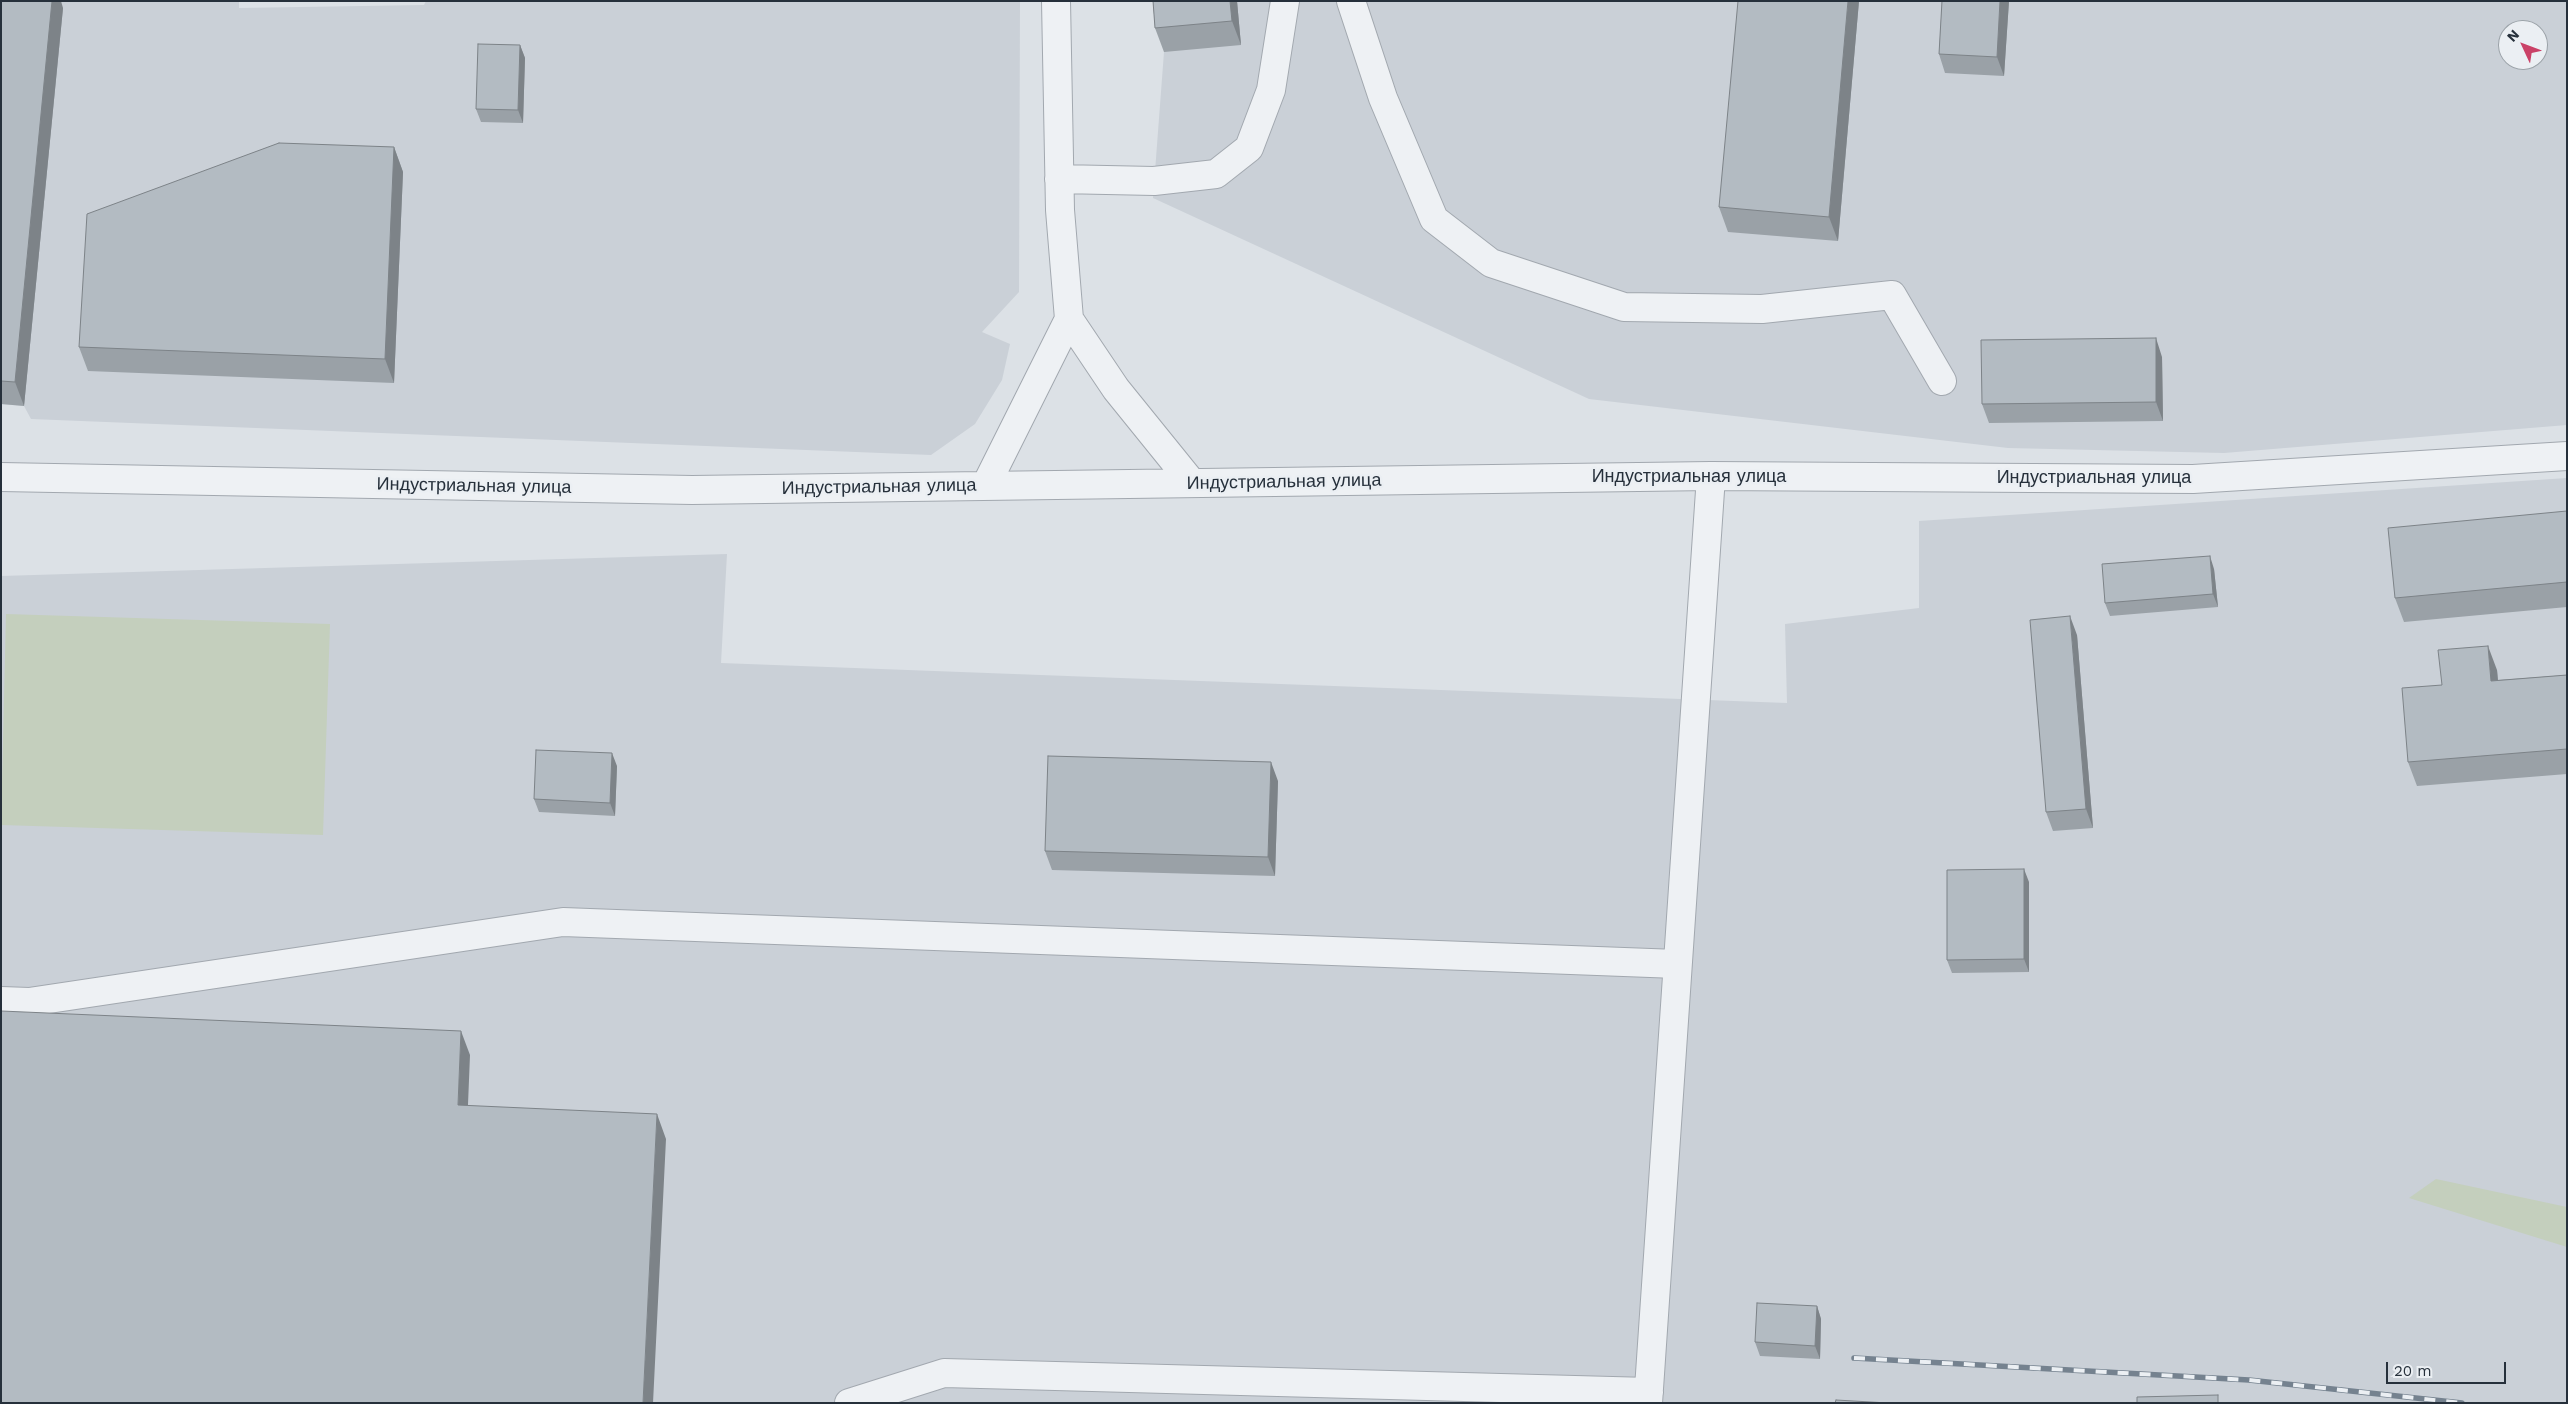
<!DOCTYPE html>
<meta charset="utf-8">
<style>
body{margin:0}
#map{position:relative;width:2568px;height:1404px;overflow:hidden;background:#dce1e6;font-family:"Work Sans",sans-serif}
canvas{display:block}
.frame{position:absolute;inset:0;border:2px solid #26303b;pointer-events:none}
.north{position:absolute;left:2498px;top:20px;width:50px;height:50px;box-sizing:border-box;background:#ebeff3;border:1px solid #9ca3a9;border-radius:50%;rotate:313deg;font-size:14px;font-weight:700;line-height:20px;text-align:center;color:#26303b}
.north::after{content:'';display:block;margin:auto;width:18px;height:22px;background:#ca4167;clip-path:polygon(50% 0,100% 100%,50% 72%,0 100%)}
.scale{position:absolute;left:2386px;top:1362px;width:120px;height:22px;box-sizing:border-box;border:2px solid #26303b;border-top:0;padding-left:6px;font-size:15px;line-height:18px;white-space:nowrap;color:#26303b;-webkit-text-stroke:4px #ebeff3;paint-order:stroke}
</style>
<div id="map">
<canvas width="2568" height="1404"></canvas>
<div class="frame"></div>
<div class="north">N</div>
<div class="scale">20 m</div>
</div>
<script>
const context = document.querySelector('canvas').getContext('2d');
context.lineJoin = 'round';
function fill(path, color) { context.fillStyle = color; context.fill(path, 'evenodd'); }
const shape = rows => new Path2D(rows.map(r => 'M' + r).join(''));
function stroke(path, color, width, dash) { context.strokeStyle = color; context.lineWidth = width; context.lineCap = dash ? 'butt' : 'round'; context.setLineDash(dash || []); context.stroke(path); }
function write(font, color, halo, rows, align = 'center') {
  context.font = font + ' "Work Sans",sans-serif'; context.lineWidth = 5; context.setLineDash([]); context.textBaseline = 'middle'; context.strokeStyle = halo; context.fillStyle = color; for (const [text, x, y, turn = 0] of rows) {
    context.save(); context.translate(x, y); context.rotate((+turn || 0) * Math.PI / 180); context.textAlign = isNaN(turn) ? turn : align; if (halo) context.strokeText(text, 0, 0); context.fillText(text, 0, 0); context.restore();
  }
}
const built = shape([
 [1,1,239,1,239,8,424,5,426,1,1020,1,1019,292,982,332,1010,344,1002,380,975,424,931,455,31,419,24,406,1,404],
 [1160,1,2567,1,2567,425,2224,453,2008,448,1589,399,1153,198,1164,52],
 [2508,30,2538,30,2538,60,2508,60],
 [2567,478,2567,1403,1,1403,1,576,727,554,721,663,1787,703,1785,624,1919,608,1919,521]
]);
const green = shape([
 [6,614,330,624,323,835,1,825],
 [2436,1179,2567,1207,2567,1247,2409,1198]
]);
const minor = shape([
 [1351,1,1383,98,1434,219,1491,263,1624,307,1762,309,1892,295,1942,381],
 [1059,179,1154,181,1216,174,1249,148,1271,90,1285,1],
 [1069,319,1116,389,1192,483],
 [1,477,692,490,1711,476,2193,479,2567,456],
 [986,485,1069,319,1060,210,1056,1],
 [1,1001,29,1002,563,922,1677,964],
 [849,1403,944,1373,1649,1392],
 [1648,1403,1711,476]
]);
const rail = shape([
 [1854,1358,2249,1380,2462,1403]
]);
const wall = shape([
 [1,1,63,8,24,406,1,404],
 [1153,1,1237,1,1241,45,1164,52,1155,28],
 [1859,1,1838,241,1728,232,1719,207],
 [1942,1,2009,1,2004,76,1945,73,1939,54],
 [520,45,525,58,523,123,481,122,476,109],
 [394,147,403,172,394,383,88,371,79,347],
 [2162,357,2163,421,1989,423,1982,404],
 [2567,511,2567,607,2404,622,2395,598],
 [2214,569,2218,607,2110,616,2105,603],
 [2077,635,2093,828,2053,831,2046,812],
 [2497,670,2498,680,2567,675,2567,774,2417,786,2408,762,2442,685],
 [617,766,615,816,539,812,534,799],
 [1278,781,1275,876,1052,870,1045,851],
 [2029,882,2029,972,1952,973,1947,960],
 [1817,1306,1821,1319,1820,1359,1760,1356,1755,1342]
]);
const shadedWall = shape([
 [52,1,61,1,63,8,24,406,15,382],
 [1230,1,1237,1,1241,45,1232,21],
 [1848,1,1859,1,1838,241,1829,217],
 [2000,1,2009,1,2004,76,1997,57],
 [520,45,525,58,523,123,518,110],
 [394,147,403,172,394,383,385,359],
 [2156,338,2162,357,2163,421,2156,402],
 [2210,556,2214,569,2218,607,2213,594],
 [2070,616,2077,635,2093,828,2086,809],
 [2488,646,2497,670,2500,705,2491,681],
 [612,753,617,766,615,816,610,803],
 [1271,762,1278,781,1275,876,1268,857],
 [2024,869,2029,882,2029,972,2024,959],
 [461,1031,470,1055,467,1129,458,1105],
 [657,1114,666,1139,653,1403,643,1403],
 [1817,1306,1821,1319,1820,1359,1815,1346]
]);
const building = shape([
 [1,1,52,1,15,382,1,381,1,1],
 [1153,1,1230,1,1232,21,1155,28,1153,1],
 [1738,1,1848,1,1829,217,1719,207,1738,1],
 [1942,1,2000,1,1997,57,1939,54,1942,1],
 [478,44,520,45,518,110,476,109,478,44],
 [279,143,394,147,385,359,79,347,87,214,279,143],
 [2156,338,2156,402,1982,404,1981,340,2156,338],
 [2567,511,2567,582,2395,598,2388,528,2567,511],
 [2210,556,2213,594,2105,603,2102,564,2210,556],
 [2070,616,2086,809,2046,812,2030,620,2070,616],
 [2488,646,2491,681,2567,675,2567,749,2408,762,2402,688,2442,685,2438,650,2488,646],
 [536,750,612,753,610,803,534,799,536,750],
 [1048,756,1271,762,1268,857,1045,851,1048,756],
 [2024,869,2024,959,1947,960,1947,870,2024,869],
 [1,1011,461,1031,458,1105,657,1114,643,1403,1,1403,1,1011],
 [1757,1303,1817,1306,1815,1346,1755,1342,1757,1303],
 [2218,1395,2218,1403,2137,1403,2137,1397,2218,1395],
 [1836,1400,1888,1403,1835,1403,1836,1400]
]);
const streetNames = [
 ["Индустриальная улица",1689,477],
 ["Индустриальная улица",2094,478],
 ["Индустриальная улица",1284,482,-1],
 ["Индустриальная улица",474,486,1],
 ["Индустриальная улица",879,487,-1]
];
fill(built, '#cad0d7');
fill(green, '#c4cfbd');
stroke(minor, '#a2a8af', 30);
stroke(minor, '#eef1f4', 28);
stroke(rail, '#75828f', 5.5);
stroke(rail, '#ebeff3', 4, [11]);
fill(wall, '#9aa1a7');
fill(shadedWall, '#7d8388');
fill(building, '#b3bbc2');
stroke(building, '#7d8388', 1);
write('18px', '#26303b', '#ebeff3', streetNames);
</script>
